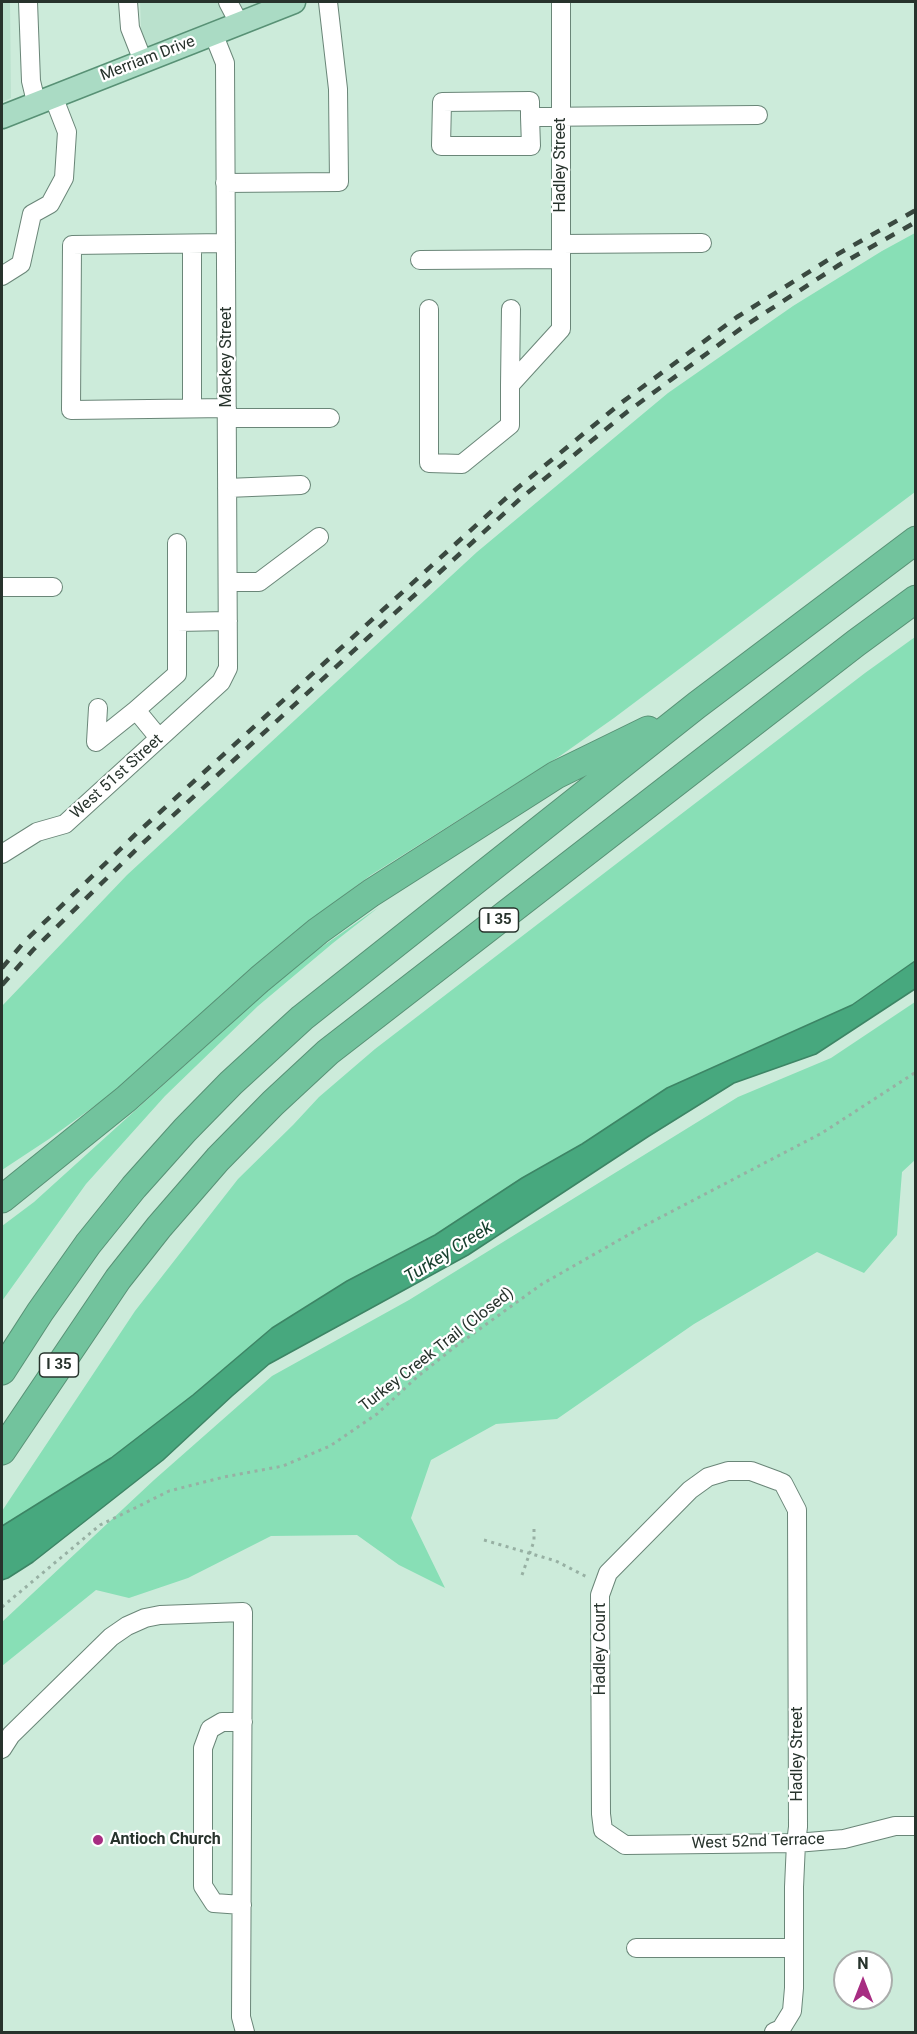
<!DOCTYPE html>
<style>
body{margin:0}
#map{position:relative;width:917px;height:2034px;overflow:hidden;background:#ccebda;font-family:Roboto,sans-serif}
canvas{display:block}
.frame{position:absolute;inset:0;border:3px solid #27332c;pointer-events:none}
.north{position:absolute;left:833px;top:1950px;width:60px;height:60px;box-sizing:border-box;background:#fff;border:2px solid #a9adab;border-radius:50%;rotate:0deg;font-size:16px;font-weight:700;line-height:24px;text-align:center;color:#27332c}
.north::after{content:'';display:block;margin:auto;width:21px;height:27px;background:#a72d82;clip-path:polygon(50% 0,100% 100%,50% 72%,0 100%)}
</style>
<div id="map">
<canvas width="917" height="2034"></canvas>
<div class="frame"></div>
<div class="north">N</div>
</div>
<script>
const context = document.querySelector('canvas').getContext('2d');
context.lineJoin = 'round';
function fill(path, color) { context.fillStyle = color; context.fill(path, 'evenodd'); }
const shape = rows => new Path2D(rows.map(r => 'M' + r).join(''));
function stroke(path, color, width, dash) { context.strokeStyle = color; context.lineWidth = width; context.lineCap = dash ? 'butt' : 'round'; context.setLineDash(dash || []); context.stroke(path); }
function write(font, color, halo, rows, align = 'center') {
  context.font = font + ' Roboto,sans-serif'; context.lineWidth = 4.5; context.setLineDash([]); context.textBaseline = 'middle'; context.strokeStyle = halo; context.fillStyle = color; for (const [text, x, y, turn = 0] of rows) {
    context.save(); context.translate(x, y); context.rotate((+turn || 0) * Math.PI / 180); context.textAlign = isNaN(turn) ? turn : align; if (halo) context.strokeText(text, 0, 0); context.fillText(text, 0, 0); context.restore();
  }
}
const built = shape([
 [2,2,10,2,11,98,2,102],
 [140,2,265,2,142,49]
]);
const green = shape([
 [915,233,915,492,614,718,560,756,371,875,332,904,132,1079,49,1139,2,1170,2,1006,127,875,477,552,668,393,793,306,882,251],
 [915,637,915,961,852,1005,798,1030,582,1144,522,1178,435,1235,347,1281,272,1328,193,1395,111,1458,2,1526,2,1511,135,1311,238,1179,293,1125,319,1097,375,1049,865,673],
 [379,907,333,943,258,1006,165,1096,86,1184,2,1301,2,1226,34,1202,297,964],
 [915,1002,915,1160,902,1172,897,1235,864,1273,817,1252,694,1324,557,1419,496,1424,431,1460,411,1518,445,1588,399,1565,357,1535,271,1536,188,1578,129,1598,96,1590,2,1666,2,1622,154,1480,272,1376,409,1300,738,1097,831,1058]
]);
const water = shape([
 [915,961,915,989,816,1054,734,1083,649,1136,468,1255,269,1364,232,1396,163,1460,33,1562,8,1578,2,1580,2,1526,111,1458,193,1395,272,1328,347,1281,435,1235,522,1178,582,1144,667,1088,852,1005,915,961]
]);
const path = shape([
 [484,1540,556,1561,589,1578],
 [522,1575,534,1541,534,1529],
 [2,1607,100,1525,135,1508,169,1491,224,1477,283,1466,330,1446,377,1414,417,1377,456,1346,542,1284,642,1227,822,1133,916,1072]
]);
const minor = shape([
 [28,2,31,81,36,102],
 [128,2,130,28,143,61],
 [228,2,239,23],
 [530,117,531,146,441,146,442,102,530,101,530,117,758,115],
 [225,183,339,182,338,89,328,2],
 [226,243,72,245,71,410,227,408],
 [192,244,192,408],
 [561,244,702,243],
 [420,260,561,259],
 [2,276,21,264,32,214,50,204,64,178,67,132,53,96],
 [429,309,429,463,462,464,510,425,510,385],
 [511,309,510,385,561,329,561,2],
 [227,418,330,418],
 [227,488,301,485],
 [228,582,259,582,319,537],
 [2,587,53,587],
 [177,622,228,621],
 [98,708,96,742,136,710,159,738],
 [136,710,177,674,177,543],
 [2,854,37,832,65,824,221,682,228,668,225,63,213,33],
 [2,1749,11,1735,111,1637,127,1626,145,1618,160,1615,243,1612,241,2017,245,2032],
 [242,1905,214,1903,203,1886,203,1748,210,1729,222,1722,243,1722],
 [636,1948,794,1948],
 [774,2032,781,2029,792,2011,794,1988,794,1887,796,1843,798,1827,797,1510,783,1483,778,1481,751,1471,728,1471,708,1477,690,1490,608,1573,600,1595,601,1814,603,1830,625,1845,796,1843,844,1839,895,1826,916,1826]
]);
const major = shape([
 [2,117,294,2]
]);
const highway = shape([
 [2,1199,126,1099,260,979,318,931,371,893,556,775,648,730],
 [2,1371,40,1312,88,1244,134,1187,185,1130,231,1083,302,1018,697,705,916,540],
 [2,1451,118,1279,159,1227,218,1159,273,1103,328,1052,856,643,916,599]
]);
const rail = shape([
 [2,968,25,941,137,833,515,490,621,403,737,317,836,255,916,210],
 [2,985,33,950,143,843,521,498,627,412,743,327,839,265,916,222]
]);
const markers = [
 [98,1840,6,"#a72d82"]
];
const shields = [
 [499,920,39],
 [59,1365,39]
];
const shieldNames = [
 ["I 35",499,920],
 ["I 35",59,1365]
];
const streetNames = [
 ["Merriam Drive",148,59,-21],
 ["Hadley Street",561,165,-90],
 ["Mackey Street",227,357,-90],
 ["West 51st Street",117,777,-42],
 ["Turkey Creek Trail (Closed)",437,1350,-38],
 ["Hadley Court",601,1649,-90],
 ["Hadley Street",798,1754,-90],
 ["West 52nd Terrace",758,1842,-2]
];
const poiNames = [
 ["Antioch Church",110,1840]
];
const waterNames = [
 ["Turkey Creek",449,1253,-32]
];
fill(built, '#bae1cd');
fill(green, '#88dfb6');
fill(water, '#47a87e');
stroke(water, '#3d8565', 1.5);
stroke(minor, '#6a8678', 20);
stroke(major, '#589175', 25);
stroke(highway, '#589175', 29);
stroke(path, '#97b0a3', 3, [3, 4.5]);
stroke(minor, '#fff', 18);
stroke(major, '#aadbc4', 22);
stroke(highway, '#72c39d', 27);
stroke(rail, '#3a4940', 4.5, [10, 10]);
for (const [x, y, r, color] of markers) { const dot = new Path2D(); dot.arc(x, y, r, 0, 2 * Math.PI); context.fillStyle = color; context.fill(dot); stroke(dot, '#fff', 2); }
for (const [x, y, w] of shields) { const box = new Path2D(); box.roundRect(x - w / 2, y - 12, w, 24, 4.5); context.fillStyle = '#fff'; context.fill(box); stroke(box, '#27332c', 1.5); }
write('bold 15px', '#27332c', null, shieldNames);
write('16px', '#27332c', '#fff', streetNames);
write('bold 16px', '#27332c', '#fff', poiNames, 'left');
write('italic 18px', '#18412f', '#fff', waterNames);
</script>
